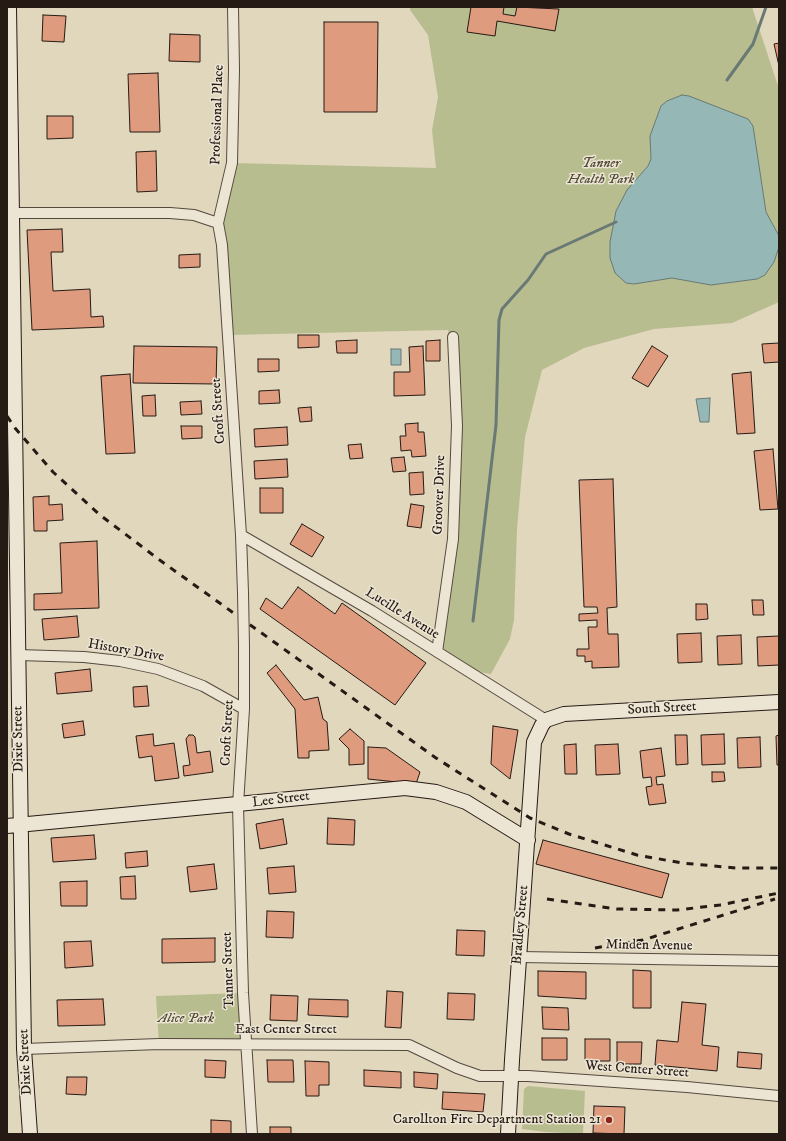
<!DOCTYPE html>
<style>
body{margin:0}
#map{position:relative;width:786px;height:1141px;overflow:hidden;background:#e1d7bd;font-family:"IM FELL DW Pica",serif}
canvas{display:block}
.frame{position:absolute;inset:0;border:8px solid #261a15;pointer-events:none}
</style>
<div id="map">
<canvas width="786" height="1141"></canvas>
<div class="frame"></div>
</div>
<script>
const context = document.querySelector('canvas').getContext('2d');
context.lineJoin = 'round';
function fill(path, color) { context.fillStyle = color; context.fill(path, 'evenodd'); }
const shape = rows => new Path2D(rows.map(r => 'M' + r).join(''));
function stroke(path, color, width, dash) { context.strokeStyle = color; context.lineWidth = width; context.lineCap = dash ? 'butt' : 'round'; context.setLineDash(dash || []); context.stroke(path); }
function write(font, color, halo, rows, align = 'center') {
  context.font = font + ' "IM FELL DW Pica",serif'; context.lineWidth = 3; context.setLineDash([]); context.textBaseline = 'middle'; context.strokeStyle = halo; context.fillStyle = color; for (const [text, x, y, turn = 0] of rows) {
    context.save(); context.translate(x, y); context.rotate((+turn || 0) * Math.PI / 180); context.textAlign = isNaN(turn) ? turn : align; if (halo) context.strokeText(text, 0, 0); context.fillText(text, 0, 0); context.restore();
  }
}
const green = shape([
 [410,7,752,7,779,89,779,302,732,323,654,329,584,348,542,370,525,437,517,529,514,620,510,639,491,674,479,672,437,652,453,539,462,458,456,382,448,330,228,335,218,223,232,163,436,168,432,130,438,97,428,35,410,10],
 [243,993,246,1043,159,1044,156,996],
 [528,1086,585,1091,583,1134,546,1132,522,1129,524,1089]
]);
const water = shape([
 [682,95,689,96,748,119,753,126,766,212,779,236,779,247,774,262,765,275,757,279,711,285,672,278,634,284,626,283,615,273,610,258,610,242,616,211,627,190,648,166,651,159,650,136,661,106,667,101,682,95],
 [391,349,401,349,401,365,391,365,391,349],
 [710,398,709,422,700,422,696,399,710,398]
]);
const stream = shape([
 [727,80,753,44,766,7],
 [473,621,496,425,499,320,502,309,528,280,546,254,616,222]
]);
const building = shape([
 [471,7,504,7,503,14,515,16,517,7,559,9,555,31,497,21,495,36,467,32,471,7],
 [43,15,66,16,64,42,42,41,43,15],
 [324,22,378,22,377,112,324,112,324,22],
 [170,34,200,35,200,62,169,61,170,34],
 [779,43,779,66,774,44,779,43],
 [158,73,160,132,130,132,128,74,158,73],
 [47,116,73,116,73,138,47,139,47,116],
 [156,151,157,191,137,192,136,152,156,151],
 [62,229,63,252,51,252,53,291,90,289,91,317,103,316,104,327,32,330,27,230,62,229],
 [200,254,200,267,179,268,179,255,200,254],
 [298,335,319,335,319,347,298,348,298,335],
 [357,340,357,353,337,353,336,341,357,340],
 [440,340,440,361,426,361,426,341,440,340],
 [779,343,779,362,764,363,762,344,779,343],
 [134,346,217,347,216,384,133,383,134,346],
 [423,346,425,395,394,396,394,372,410,372,409,347,423,346],
 [652,346,668,356,648,387,632,378,652,346],
 [258,359,279,359,279,371,258,372,258,359],
 [751,372,755,433,737,434,732,374,751,372],
 [130,374,135,453,106,454,101,376,130,374],
 [279,390,280,403,259,404,259,391,279,390],
 [155,395,156,416,143,416,142,396,155,395],
 [201,401,202,414,181,415,180,402,201,401],
 [311,407,312,421,300,422,298,408,311,407],
 [418,423,418,432,424,432,426,456,412,457,411,450,401,451,400,436,406,436,405,424,418,423],
 [181,426,202,426,202,438,182,439,181,426],
 [287,427,288,445,255,447,254,429,287,427],
 [361,444,363,458,350,459,348,445,361,444],
 [773,449,778,509,760,510,754,451,773,449],
 [404,457,406,471,393,472,391,458,404,457],
 [287,459,288,477,255,479,254,461,287,459],
 [423,472,424,494,410,495,409,473,423,472],
 [613,479,617,607,607,608,608,634,618,634,619,667,592,668,592,661,585,662,585,656,577,656,577,649,589,649,588,627,597,627,597,620,579,621,579,614,598,613,597,607,584,607,579,480,613,479],
 [260,488,283,488,283,513,260,513,260,488],
 [49,496,49,505,62,504,63,520,47,521,47,531,34,531,33,497,49,496],
 [411,504,424,506,421,528,407,526,411,504],
 [302,524,324,537,312,557,290,544,302,524],
 [97,541,99,608,34,610,34,594,62,593,60,543,97,541],
 [298,587,335,614,342,603,426,663,395,705,260,609,266,598,282,609,298,587],
 [752,600,763,600,764,615,753,615,752,600],
 [696,604,707,604,708,619,696,620,696,604],
 [77,616,79,637,44,640,42,619,77,616],
 [701,633,702,662,678,663,677,634,701,633],
 [741,635,742,664,718,665,717,636,741,635],
 [779,636,779,665,758,666,757,637,779,636],
 [276,665,304,700,318,697,323,719,327,722,329,750,309,751,309,758,298,758,295,709,267,673,276,665],
 [90,669,92,691,57,694,55,673,90,669],
 [147,686,149,706,134,707,133,687,147,686],
 [83,721,85,735,64,738,62,724,83,721],
 [493,726,518,730,510,779,491,764,493,726],
 [350,729,364,741,364,764,349,765,349,749,339,739,350,729],
 [153,734,154,746,174,743,179,778,155,781,152,756,139,758,136,736,153,734],
 [724,734,725,764,702,765,701,735,724,734],
 [189,735,193,735,195,737,197,753,210,751,213,772,184,776,183,766,190,765,186,739,189,735],
 [675,735,687,735,688,764,676,765,675,735],
 [779,735,779,765,777,765,776,736,779,735],
 [760,737,761,767,738,768,737,738,760,737],
 [576,744,577,774,565,774,564,745,576,744],
 [618,744,620,774,596,775,595,745,618,744],
 [368,747,386,748,420,772,416,784,368,779,368,747],
 [661,748,665,776,656,777,657,785,663,784,666,803,649,805,646,787,652,786,651,777,643,778,640,751,661,748],
 [712,772,724,772,725,781,712,782,712,772],
 [328,818,355,820,354,845,327,844,328,818],
 [283,819,287,844,260,849,256,824,283,819],
 [94,835,96,859,53,862,51,838,94,835],
 [543,840,669,874,662,898,536,864,543,840],
 [147,851,148,866,126,868,125,853,147,851],
 [214,864,217,889,190,892,187,867,214,864],
 [294,866,296,892,269,894,267,868,294,866],
 [135,876,136,899,121,899,120,877,135,876],
 [87,881,87,906,61,906,60,882,87,881],
 [267,911,294,912,293,938,266,937,267,911],
 [457,930,485,931,484,956,456,955,457,930],
 [215,938,215,962,162,963,162,939,215,938],
 [91,941,93,966,65,968,64,942,91,941],
 [633,970,651,971,651,1008,633,1008,633,970],
 [538,971,586,972,586,999,538,996,538,971],
 [387,991,403,992,401,1028,385,1027,387,991],
 [448,993,475,994,474,1020,447,1019,448,993],
 [271,995,298,996,297,1021,270,1020,271,995],
 [103,999,105,1025,58,1026,57,1000,103,999],
 [309,999,348,1000,348,1017,308,1015,309,999],
 [682,1002,706,1004,702,1045,719,1047,717,1071,655,1065,657,1040,678,1042,682,1002],
 [542,1007,568,1008,569,1030,543,1029,542,1007],
 [542,1038,567,1038,567,1060,542,1060,542,1038],
 [585,1039,610,1039,610,1061,585,1061,585,1039],
 [617,1042,642,1042,641,1064,617,1064,617,1042],
 [738,1052,762,1054,761,1069,737,1067,738,1052],
 [205,1060,226,1061,225,1078,205,1077,205,1060],
 [267,1060,293,1060,294,1082,268,1082,267,1060],
 [305,1061,329,1062,329,1085,319,1085,319,1096,306,1096,305,1061],
 [364,1070,401,1072,401,1088,364,1086,364,1070],
 [414,1072,438,1074,437,1089,414,1087,414,1072],
 [67,1077,87,1077,86,1095,66,1094,67,1077],
 [443,1092,485,1094,483,1112,442,1109,443,1092],
 [594,1106,625,1107,624,1134,593,1133,594,1106],
 [211,1120,231,1121,231,1134,211,1134,211,1120],
 [270,1127,291,1127,291,1134,270,1134,270,1127]
]);
const street = shape([
 [233,7,234,70,232,163,218,223,222,245,241,535,243,593],
 [11,213,170,213,194,215,218,223],
 [241,535,372,611,546,720],
 [244,646,244,709,238,805,243,993,252,1134],
 [437,652,453,539,457,426,453,337],
 [18,655,84,657,120,661,158,669,203,686,244,709],
 [519,957,779,961],
 [24,1049,159,1044,409,1045,457,1068,480,1076,528,1076,687,1087,779,1096]
]);
const secondary = shape([
 [9,7,24,1049,30,1134],
 [7,826,405,788,436,792,466,802,528,840],
 [508,1134,512,1060,533,757,534,742,542,725,546,720,564,714,779,702]
]);
const rail = shape([
 [7,416,15,428,53,472,100,515,161,561,436,758,530,818,569,834,637,855,682,863,736,868,779,868],
 [547,899,617,909,677,910,720,905,779,893],
 [595,948,643,940,775,899]
]);
const streetBridge = shape([
 [243,593,244,646]
]);
const markers = [
 [609,1120,4,"#8f2418"]
];
const streetNames = [
 ["Professional Place",218,115,-88],
 ["Croft Street",219,411,-94],
 ["Groover Drive",440,495,-88],
 ["Lucille Avenue",402,614,32],
 ["History Drive",126,651,10],
 ["South Street",662,709,-3],
 ["Croft Street",228,733,-87],
 ["Dixie Street",19,739,-91],
 ["Lee Street",281,800,-7],
 ["Bradley Street",521,925,-85],
 ["Minden Avenue",649,946,1],
 ["Tanner Street",229,970,-92],
 ["East Center Street",286,1030],
 ["Dixie Street",26,1062,-93],
 ["West Center Street",637,1070,4]
];
const parkNames = [
 ["Tanner",601,164],
 ["Health Park",601,180],
 ["Alice Park",186,1019]
];
const poiNames = [
 ["Carollton Fire Department Station 21",601,1120]
];
fill(green, '#b7bd8e');
fill(water, '#95b8b6');
stroke(water, '#697976', 1);
stroke(stream, '#697976', 3);
fill(building, '#de9b7d');
stroke(building, '#261a15', 1);
stroke(street, '#55493f', 12);
stroke(secondary, '#261a15', 16);
stroke(street, '#ece5d4', 10);
stroke(secondary, '#ece5d4', 14);
stroke(rail, '#261a15', 3, [7, 7]);
stroke(streetBridge, '#55493f', 12, []);
stroke(streetBridge, '#ece5d4', 10);
for (const [x, y, r, color] of markers) { const dot = new Path2D(); dot.arc(x, y, r, 0, 2 * Math.PI); context.fillStyle = color; context.fill(dot); stroke(dot, '#ece5d4', 1.5); }
write('14px', '#261a15', '#ece5d4', streetNames);
write('italic 14px', '#524b39', '#ece5d4', parkNames);
write('14px', '#261a15', '#ece5d4', poiNames, 'right');
</script>
